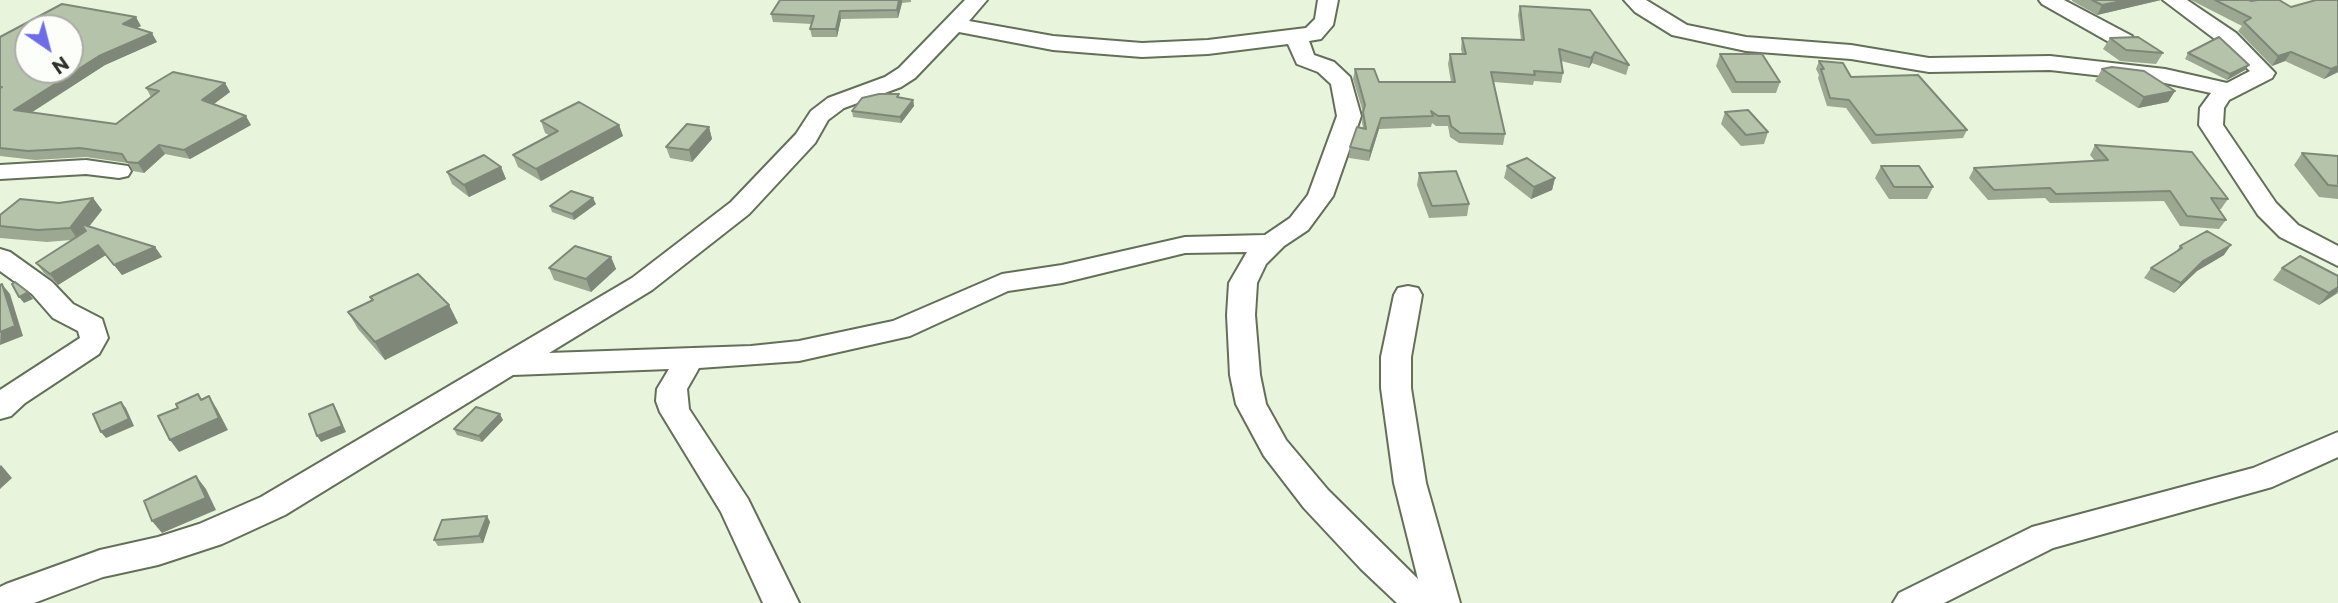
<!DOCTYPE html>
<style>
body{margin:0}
#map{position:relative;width:2338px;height:603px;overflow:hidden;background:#e8f5dc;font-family:Montserrat,sans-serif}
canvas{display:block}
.north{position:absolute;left:14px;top:14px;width:70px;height:70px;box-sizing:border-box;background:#fcfef9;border:2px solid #aaada6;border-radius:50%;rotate:145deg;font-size:19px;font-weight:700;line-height:28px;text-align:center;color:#2e342a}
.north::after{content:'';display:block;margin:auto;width:24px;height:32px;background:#6e6ce6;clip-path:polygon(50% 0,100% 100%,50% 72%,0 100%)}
</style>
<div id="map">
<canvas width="2338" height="603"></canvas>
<div class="north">N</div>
</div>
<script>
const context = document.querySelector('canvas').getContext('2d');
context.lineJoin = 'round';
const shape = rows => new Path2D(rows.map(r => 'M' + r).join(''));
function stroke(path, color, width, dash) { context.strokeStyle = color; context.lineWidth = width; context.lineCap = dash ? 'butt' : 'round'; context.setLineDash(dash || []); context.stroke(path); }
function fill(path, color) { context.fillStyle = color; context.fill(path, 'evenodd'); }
const minor = shape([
 [965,0,987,0,969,21,1053,36,1142,43,1208,40,1306,28,1315,19,1318,0,1338,0,1333,25,1321,39,1309,41,1314,55,1334,62,1350,77,1361,116,1333,196,1308,230,1284,246,1266,264,1257,283,1255,315,1260,375,1266,404,1286,440,1328,490,1418,579,1394,483,1381,388,1381,357,1394,295,1398,288,1408,286,1418,288,1422,295,1411,357,1411,388,1426,483,1460,603,1397,603,1361,569,1304,508,1264,456,1236,404,1230,375,1227,315,1229,283,1247,252,1185,253,1062,283,1008,291,910,336,799,361,699,368,687,389,689,409,748,499,799,603,763,603,721,512,660,412,656,401,657,389,669,369,513,375,285,515,222,544,158,565,103,577,34,603,0,603,0,587,6,584,100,550,158,537,199,524,261,497,632,278,731,202,796,134,811,111,828,98,885,77,899,68,965,0],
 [959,32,1053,50,1142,57,1208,54,1288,44,1297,64,1318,72,1331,84,1337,116,1308,195,1290,218,1265,235,1185,237,1062,265,1002,274,893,321,799,341,751,346,549,353,652,290,749,214,815,143,828,120,844,108,901,87,915,78,959,32],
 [1624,0,1646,0,1687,25,1746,37,1851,45,1929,58,2050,56,2165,69,2227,83,2250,71,2220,43,2163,0,2187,0,2236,33,2275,73,2272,78,2229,100,2224,108,2223,125,2276,203,2298,225,2338,246,2338,266,2280,237,2258,215,2199,125,2200,108,2211,93,2165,83,2050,70,1929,72,1851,59,1746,51,1672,35,1635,12,1624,0],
 [2039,0,2064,0,2132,36,2135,41,2132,46,2116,46,2042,4,2039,0],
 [86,160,128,166,131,171,128,176,119,178,86,174,0,179,0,165,86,160],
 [0,249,10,252,52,282,73,304,102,319,108,338,99,354,25,403,11,416,0,419,0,390,80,338,78,331,53,318,32,294,0,271,0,249],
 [2338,432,2338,457,2272,487,2053,548,1944,603,1893,603,1899,593,2032,527,2253,468,2338,432]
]);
const wall = shape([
 [780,0,911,0,911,2,902,3,898,18,841,19,837,37,812,37,810,29,812,24,773,22,771,14],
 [2072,0,2161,0,2097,15,2072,1],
 [2191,0,2249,0,2251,1,2291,7,2338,0,2338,72,2324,79,2285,61,2272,66,2238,31,2242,26],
 [1520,6,1629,65,1626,75,1592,63,1589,68,1561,61,1563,73,1561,83,1534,81,1533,85,1494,82,1505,134,1503,145,1459,143,1450,137,1448,126,1436,126,1432,123,1431,127,1379,129,1369,161,1349,158,1350,147,1363,128,1362,122,1363,112,1353,79,1355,69,1379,82,1451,82,1448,64,1450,54,1462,54,1461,49,1462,38,1521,40,1518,15],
 [141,26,136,28,157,42,105,65,31,113,116,124,151,97,146,88,225,83,230,92,214,104,251,125,190,159,165,154,144,173,133,171,128,163,86,157,35,160,0,156,0,37],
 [2110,38,2163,53,2156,64,2120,61,2103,49],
 [2188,53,2249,65,2245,70,2227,80,2185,59],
 [1720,54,1780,82,1776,93,1732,93,1716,66],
 [1819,61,1851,77,1967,130,1963,138,1872,144,1846,108,1827,106,1818,78,1819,75,1816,69],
 [2102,69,2175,91,2168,102,2138,108,2095,81],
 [899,94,899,97,913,100,914,106,901,123,853,117,852,111],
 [1725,112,1768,132,1764,144,1741,146,1721,124],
 [541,121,619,125,623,136,541,181,518,167,513,155,550,136,545,133],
 [709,127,712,139,692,162,670,158,666,147],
 [2095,145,2228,199,2221,209,2219,209,2226,220,2219,229,2180,226,2164,201,2050,203,2045,198,1988,200,1969,178,1974,168,2095,161,2090,155],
 [2302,153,2338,156,2338,199,2319,197,2294,165],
 [1507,166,1555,178,1552,190,1531,199,1504,178],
 [1881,166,1933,187,1927,199,1889,199,1875,178],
 [501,167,506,179,469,197,452,184,447,172],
 [1419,173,1469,204,1467,216,1429,218,1417,185],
 [93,198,102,210,89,227,155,247,162,257,122,275,106,255,58,285,44,273,36,263,71,240,47,242,0,238,0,215,59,203],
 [596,204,574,220,552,212,550,206],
 [2180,246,2224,255,2197,271,2174,293,2144,278,2151,268,2176,252],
 [611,257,616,269,591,292,554,280,549,268],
 [2282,268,2338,293,2319,305,2273,280],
 [370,297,449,305,458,323,385,360,358,329,348,312,372,300],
 [503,420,482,442,457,435,454,429],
 [487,516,490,522,483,543,438,546,434,540]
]);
const shadedWall = shape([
 [899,0,902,0,902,3,898,18,897,10],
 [2127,0,2161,0,2097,15,2102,5],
 [840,11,841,19,837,37,836,29],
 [136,17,141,26,128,33,123,24],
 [152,33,157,42,105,65,21,119,14,110,99,56],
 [1595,52,1592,63,1589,68,1591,58],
 [2291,52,2285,61,2272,66,2278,56],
 [2249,65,2245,70,2227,80,2230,74],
 [2338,66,2338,72,2324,79,2331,69],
 [225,83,230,92,207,109,202,100],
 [2175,91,2168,102,2138,108,2144,97],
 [913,100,914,106,901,123,900,117],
 [246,116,251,125,190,159,184,150],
 [1381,118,1379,129,1369,161,1370,151],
 [619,125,623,136,541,181,536,169],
 [709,127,712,139,692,162,689,150],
 [159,145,165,154,144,173,138,163],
 [501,167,506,179,469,197,464,185],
 [1555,178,1552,190,1531,199,1534,187],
 [93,198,102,210,86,230,81,224,86,231,78,240,70,228],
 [593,198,596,204,574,220,572,214],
 [98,245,106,255,58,285,50,274],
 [2231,245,2224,255,2197,271,2174,293,2181,283,2203,261],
 [155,247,162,257,122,275,114,265],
 [611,257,616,269,591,292,586,279],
 [2,284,10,294,23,336,0,345],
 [2338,287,2338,292,2319,305,2329,293],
 [28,292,33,299,24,303,19,297],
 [449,305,458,323,385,360,375,342],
 [209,396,217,409,228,430,179,452,170,440],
 [121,402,126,408,134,426,106,438,101,432],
 [333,404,337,411,346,432,321,442,317,436],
 [500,414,503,420,482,442,479,436],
 [1,465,12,478,0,489,0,466],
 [196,476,206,489,216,510,162,533,152,521],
 [487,516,490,522,483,543,479,536]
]);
const building = shape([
 [780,0,899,0,897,10,840,11,836,29,810,29,814,16,771,14,780,0],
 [2092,0,2127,0,2102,5,2092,0],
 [2215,0,2249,0,2251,1,2258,0,2279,0,2291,7,2316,0,2338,0,2338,66,2331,69,2291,52,2278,56,2244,22,2251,18,2215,0],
 [62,4,136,17,123,24,152,33,99,56,14,110,116,124,159,91,146,88,173,72,225,83,202,100,246,116,184,150,159,145,138,163,127,162,122,154,80,148,28,151,0,148,0,88,2,87,0,87,0,37,62,4],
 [28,28,70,28,70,70,28,70,28,28],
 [1520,6,1590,10,1629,65,1595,52,1591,58,1559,49,1563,73,1534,71,1535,75,1491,72,1505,134,1460,133,1451,126,1449,116,1438,116,1431,111,1433,116,1381,118,1370,151,1350,147,1357,127,1366,129,1363,112,1365,105,1355,69,1374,69,1379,82,1455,82,1450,54,1466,54,1462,38,1524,40,1520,6],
 [2138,37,2163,53,2126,50,2110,38,2138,37],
 [2219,37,2249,65,2230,74,2188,53,2219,37],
 [1720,54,1762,54,1780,82,1736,82,1720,54],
 [1819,61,1843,63,1851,77,1918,75,1967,130,1876,135,1849,100,1830,98,1821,69,1824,69,1819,61],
 [2112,67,2144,71,2175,91,2144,97,2102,69,2112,67],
 [879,94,899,94,897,97,913,100,900,117,852,111,862,98,879,94],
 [579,102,619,125,536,169,513,155,558,131,541,121,579,102],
 [1748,110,1768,132,1746,135,1725,112,1748,110],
 [687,124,709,127,689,150,666,147,687,124],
 [2095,145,2192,152,2228,199,2211,198,2226,220,2187,216,2170,191,2056,194,2050,188,1994,190,1974,168,2108,160,2095,145],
 [2302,153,2338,156,2338,186,2328,185,2302,153],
 [484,155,501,167,464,185,447,172,484,155],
 [1527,158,1555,178,1534,187,1507,166,1527,158],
 [1881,166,1919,166,1933,187,1894,187,1881,166],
 [1456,171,1469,204,1432,206,1419,173,1456,171],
 [571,191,593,198,572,214,550,206,571,191],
 [93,198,70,228,38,230,0,226,0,215,20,199,59,203,93,198],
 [81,224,155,247,114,265,98,245,50,274,36,263,86,231,81,224],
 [2207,231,2231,245,2203,261,2181,283,2151,268,2182,248,2180,246,2207,231],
 [575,246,611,257,586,279,549,268,575,246],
 [2300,256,2338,276,2338,287,2329,293,2282,268,2300,256],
 [418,274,449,305,375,342,348,312,373,300,370,297,418,274],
 [15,282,28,292,19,297,12,284,15,282],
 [2,284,15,326,0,332,0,285,2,284],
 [198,394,201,400,209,396,219,418,170,440,158,416,178,408,176,404,198,394],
 [121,402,129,419,101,432,93,414,121,402],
 [333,404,342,426,317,436,309,414,333,404],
 [476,407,500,414,479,436,454,429,476,407],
 [196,476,206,498,152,521,144,501,196,476],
 [487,516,479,536,434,540,442,520,487,516]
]);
stroke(minor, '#646f59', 4);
fill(minor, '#fff');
fill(wall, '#9da893');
fill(shadedWall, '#7f8878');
fill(building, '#b6c3ab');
stroke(building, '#7f8878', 2);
</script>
